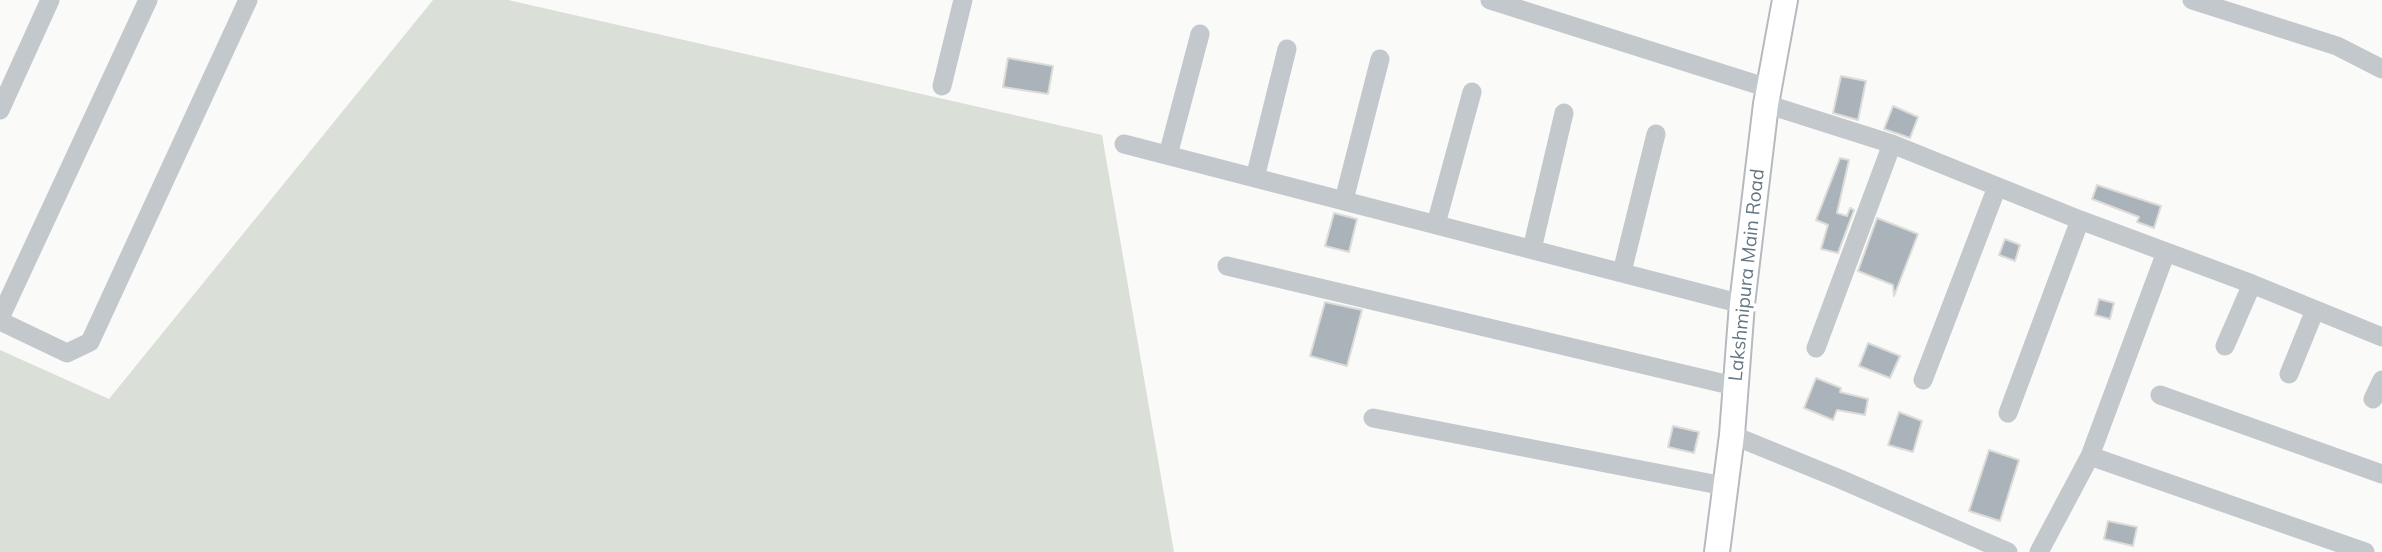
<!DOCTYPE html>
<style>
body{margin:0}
canvas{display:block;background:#fafaf8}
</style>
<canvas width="2382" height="552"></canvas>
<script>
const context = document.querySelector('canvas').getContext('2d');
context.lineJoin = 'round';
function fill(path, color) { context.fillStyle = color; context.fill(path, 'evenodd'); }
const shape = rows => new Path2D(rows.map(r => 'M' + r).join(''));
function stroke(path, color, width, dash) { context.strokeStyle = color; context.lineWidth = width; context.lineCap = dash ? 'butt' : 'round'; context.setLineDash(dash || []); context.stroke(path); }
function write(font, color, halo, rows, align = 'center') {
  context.font = font + ' Mulish,sans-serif'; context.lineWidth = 7; context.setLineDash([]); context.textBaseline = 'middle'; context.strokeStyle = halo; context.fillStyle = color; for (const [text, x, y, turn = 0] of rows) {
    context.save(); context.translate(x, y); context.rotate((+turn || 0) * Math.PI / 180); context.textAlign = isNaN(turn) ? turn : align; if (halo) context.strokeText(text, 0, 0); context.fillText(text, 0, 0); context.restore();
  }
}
const green = shape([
 [433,0,508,0,1102,135,1174,552,0,552,0,350,109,399]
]);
const building = shape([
 [1008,58,1053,66,1048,94,1003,87,1008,58],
 [1841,76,1866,81,1858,120,1833,113,1841,76],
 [1893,106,1918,117,1910,138,1884,129,1893,106],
 [1840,158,1849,160,1837,213,1847,216,1850,208,1854,210,1838,253,1821,249,1828,225,1816,220,1840,158],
 [2097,185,2161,206,2154,228,2137,222,2139,217,2092,199,2097,185],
 [1334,213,1357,219,1349,252,1325,246,1334,213],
 [1877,218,1918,234,1894,296,1893,285,1858,271,1877,218],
 [2005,239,2020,245,2015,261,1999,255,2005,239],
 [2099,299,2114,303,2110,319,2095,315,2099,299],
 [1325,302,1362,310,1347,366,1310,356,1325,302],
 [1868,343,1900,356,1890,378,1859,366,1868,343],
 [1816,378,1841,388,1840,392,1868,399,1865,415,1837,410,1833,420,1804,408,1816,378],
 [1899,412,1922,421,1913,452,1888,445,1899,412],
 [1673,426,1699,432,1694,453,1668,447,1673,426],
 [1989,450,2019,460,2000,521,1969,511,1989,450],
 [2108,521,2137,527,2133,546,2104,539,2108,521]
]);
const minor = shape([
 [1490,0,1768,88],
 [2192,0,2337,46,2382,69],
 [942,86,963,0],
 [1766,104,1892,144,2080,220,2252,284,2382,337],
 [0,110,50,0],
 [1124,144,1742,304],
 [1168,155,1200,34],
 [1255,178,1287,49],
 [1344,200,1380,59],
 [1436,224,1472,92],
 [1532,249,1564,113],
 [1227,266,1734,386],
 [1622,272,1656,134],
 [0,318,148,0],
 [0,321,67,353,90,342,248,0],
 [2225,346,2252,284],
 [1816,348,1892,144],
 [2289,374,2315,310],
 [1923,380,1997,187],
 [2160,395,2382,474],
 [2373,399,2382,380],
 [2008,413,2080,220],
 [1373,418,1724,486],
 [1732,435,1840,479,2008,552],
 [2090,456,2365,552],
 [2039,552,2090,456,2166,252]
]);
const major = shape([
 [1717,552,1732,435,1742,304,1766,104,1785,0]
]);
const streetNames = [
 ["Lakshmipura Main Road",1747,275,-84]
];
fill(green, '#dadfd7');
fill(building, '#aab3b9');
stroke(building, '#dcdcda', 2);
stroke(major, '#b5babe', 28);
stroke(minor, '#c3c8cc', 19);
stroke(major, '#fff', 24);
write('19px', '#657683', '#fff', streetNames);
</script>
